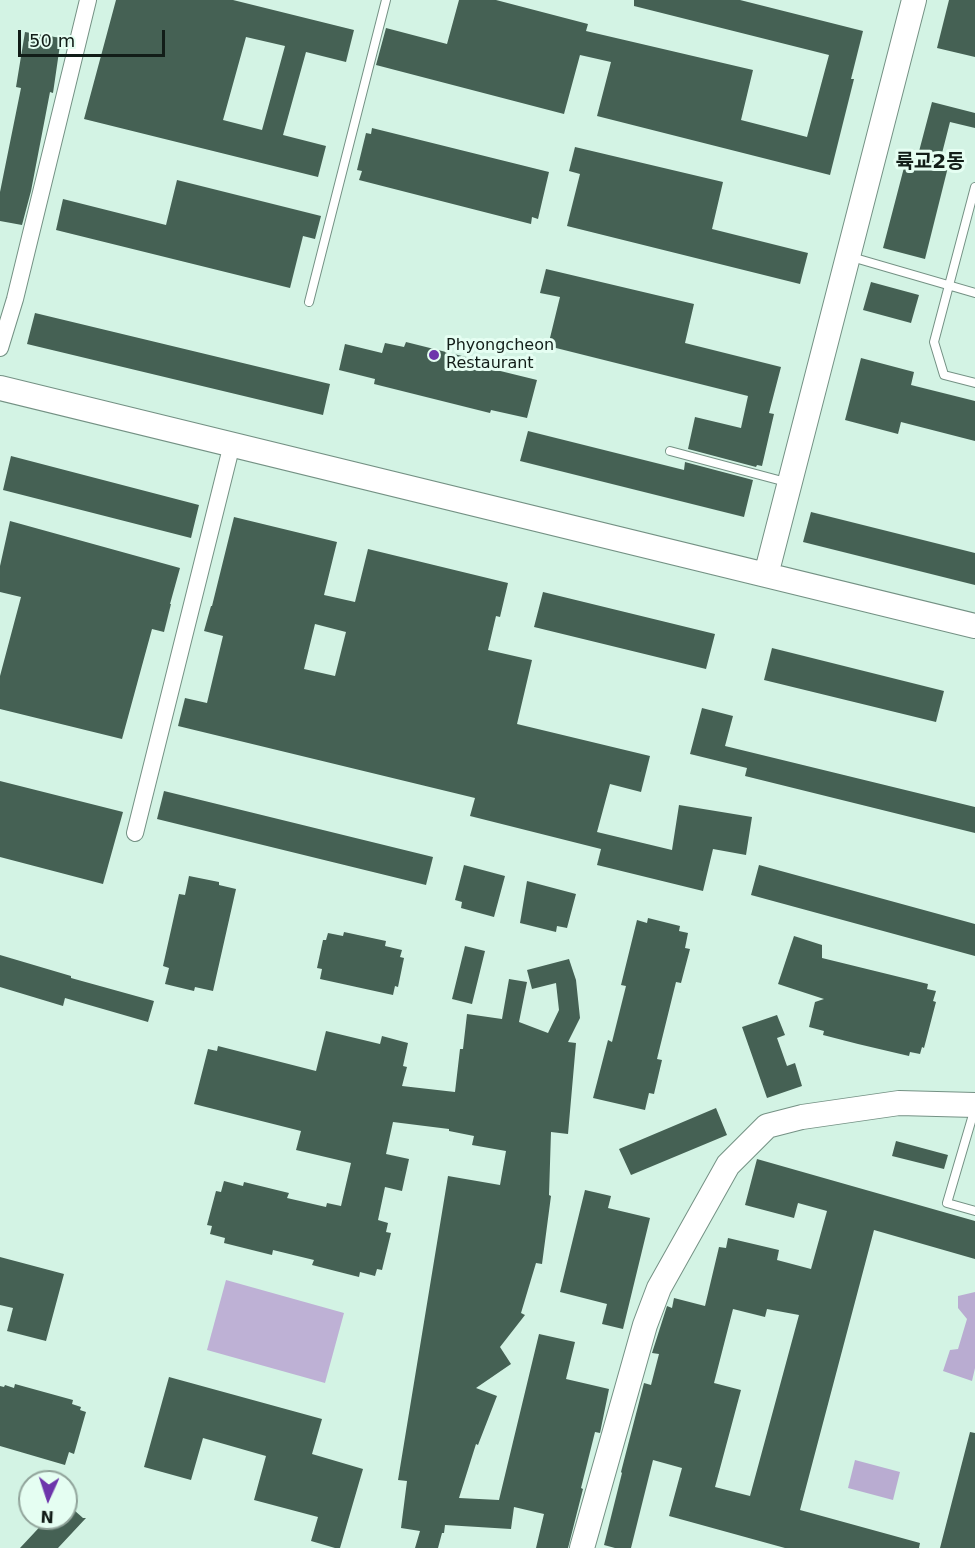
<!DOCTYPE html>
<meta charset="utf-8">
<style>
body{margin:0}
#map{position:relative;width:975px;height:1548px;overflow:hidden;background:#d3f3e4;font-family:"DejaVu Sans",sans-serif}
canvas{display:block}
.north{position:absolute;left:18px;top:1470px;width:60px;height:60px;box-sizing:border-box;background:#e5fef2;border:2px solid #91a49b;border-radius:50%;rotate:183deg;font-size:16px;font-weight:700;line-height:24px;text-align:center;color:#121d18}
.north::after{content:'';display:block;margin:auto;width:21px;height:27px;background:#6d35ab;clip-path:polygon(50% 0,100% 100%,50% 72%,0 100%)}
.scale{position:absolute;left:18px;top:30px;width:147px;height:27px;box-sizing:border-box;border:3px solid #121d18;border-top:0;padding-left:8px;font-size:18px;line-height:21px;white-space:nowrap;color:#121d18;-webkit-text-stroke:4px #e5fef2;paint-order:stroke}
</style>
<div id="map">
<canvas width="975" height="1548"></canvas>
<div class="north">N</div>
<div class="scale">50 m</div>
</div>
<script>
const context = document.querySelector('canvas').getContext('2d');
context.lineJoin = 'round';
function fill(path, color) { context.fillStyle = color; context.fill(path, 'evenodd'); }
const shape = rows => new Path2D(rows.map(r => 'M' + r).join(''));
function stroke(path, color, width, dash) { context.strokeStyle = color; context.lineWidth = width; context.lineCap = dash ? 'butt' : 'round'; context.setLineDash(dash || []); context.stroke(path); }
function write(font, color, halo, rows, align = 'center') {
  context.font = font + ' "DejaVu Sans","Noto Sans KR",sans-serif'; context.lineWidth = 6; context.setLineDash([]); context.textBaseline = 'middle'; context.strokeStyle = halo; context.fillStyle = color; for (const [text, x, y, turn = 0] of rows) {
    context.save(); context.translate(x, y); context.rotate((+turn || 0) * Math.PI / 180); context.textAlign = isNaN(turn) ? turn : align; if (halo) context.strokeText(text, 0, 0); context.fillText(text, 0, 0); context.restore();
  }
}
const green = shape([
 [226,1280,344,1313,325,1383,207,1350]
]);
const forest = shape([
 [975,1292,975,1368,972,1381,943,1371,950,1350,958,1349,967,1319,958,1308,958,1296],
 [855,1460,900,1472,893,1500,848,1488]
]);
const building = shape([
 [116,0,233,0,354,30,346,62,306,52,283,135,326,146,318,177,84,119],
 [246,37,285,46,262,130,223,120],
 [459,0,496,0,588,24,586,31,753,70,741,120,807,137,829,55,634,6,634,0,740,0,863,31,851,79,854,79,830,175,597,116,611,62,580,55,564,114,376,65,386,28,447,44],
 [949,0,975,0,975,57,937,48],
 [25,32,61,38,53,93,50,92,31,191,22,225,0,221,0,192,21,88,16,87],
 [932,102,975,113,975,128,950,122,939,165,948,167,925,259,883,248,907,156,917,159],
 [372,128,549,172,538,219,532,217,531,224,359,180,362,171,357,170,366,133,371,134],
 [575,147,723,182,712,229,808,253,800,284,567,226,580,174,569,171],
 [177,180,321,216,315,239,303,236,290,288,56,230,63,199,166,225],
 [546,269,694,304,685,343,781,367,769,413,774,414,762,466,757,465,756,467,688,449,695,417,741,428,748,396,548,346,560,297,540,293],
 [871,282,919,295,911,323,863,310],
 [35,313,330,384,323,415,27,344],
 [406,342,482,361,480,366,537,380,527,418,491,410,490,413,374,384,375,379,339,370,345,344,382,353,385,343,404,347],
 [861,358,914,372,911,385,975,401,975,441,901,422,898,434,845,420],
 [528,431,684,470,685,462,753,480,744,517,520,461],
 [11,456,199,505,191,538,3,490],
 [811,512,975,553,975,585,803,542],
 [234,517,337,542,324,595,355,602,368,549,508,583,500,617,496,616,488,650,532,660,517,724,650,756,641,792,610,784,597,832,672,850,679,805,752,817,746,855,713,849,703,891,597,865,601,849,470,816,475,798,178,726,185,698,207,703,223,636,204,631,211,606,212,606],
 [315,624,346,632,335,676,304,669],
 [10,521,180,568,170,604,171,604,164,632,152,629,122,739,0,709,0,676,21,597,0,592,0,566],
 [543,592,715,634,706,669,534,627],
 [772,648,944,691,936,722,764,680],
 [702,708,733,716,725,746,975,807,975,833,745,776,747,768,690,754],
 [0,781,123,812,103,884,0,857],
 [164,791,433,857,426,885,157,819],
 [464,865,505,876,494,917,461,908,462,902,455,900],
 [759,865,975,924,975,956,751,895],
 [189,876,219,882,219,885,236,889,213,991,195,987,194,991,165,984,169,968,163,966,179,894,185,895],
 [527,881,576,894,567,928,557,926,556,932,520,923],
 [648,918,680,926,679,931,688,933,685,948,690,949,681,983,676,982,657,1059,662,1060,654,1094,649,1093,645,1110,593,1098,608,1040,612,1042,626,986,621,985,637,920,647,923],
 [344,932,386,941,385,946,402,950,400,957,404,958,398,987,395,986,393,995,320,979,322,969,317,968,323,940,326,940,328,933,343,936],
 [794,936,822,945,822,958,928,984,927,989,936,991,933,1001,936,1002,924,1048,922,1047,920,1054,910,1052,909,1056,858,1044,823,1035,824,1031,809,1027,815,1002,824,999,778,984],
 [465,946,485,951,472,1004,452,999],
 [0,955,71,976,71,978,154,1001,148,1022,65,998,63,1006,0,987],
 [569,959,576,980,580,1018,568,1042,576,1043,568,1134,551,1132,549,1195,551,1196,542,1264,536,1263,521,1313,525,1315,500,1347,511,1364,476,1388,497,1396,478,1445,476,1444,459,1498,499,1500,539,1334,575,1342,566,1379,609,1389,600,1433,595,1432,581,1488,583,1489,568,1548,536,1548,544,1514,514,1507,511,1529,445,1525,444,1533,442,1533,438,1548,415,1548,420,1531,401,1528,407,1481,398,1480,448,1176,500,1185,506,1151,472,1145,474,1136,449,1131,449,1129,393,1122,386,1154,409,1159,402,1191,385,1187,378,1220,388,1223,386,1232,391,1233,382,1270,377,1269,375,1276,360,1272,359,1277,312,1265,314,1260,273,1250,272,1255,224,1243,225,1238,210,1234,212,1226,207,1225,216,1191,221,1192,224,1181,243,1186,244,1182,289,1193,287,1198,326,1207,327,1203,341,1206,351,1163,296,1150,301,1131,194,1104,208,1049,217,1051,218,1046,316,1071,326,1031,380,1044,382,1036,408,1043,403,1066,407,1067,402,1086,455,1092,460,1049,463,1049,467,1014,502,1019,509,979,527,982,519,1022,548,1033,559,1010,556,983,532,989,527,970],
 [777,1015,785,1035,777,1038,787,1066,795,1063,802,1086,767,1098,742,1027],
 [716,1108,727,1135,631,1175,619,1149],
 [896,1141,948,1155,944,1169,892,1156],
 [757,1159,975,1221,975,1259,874,1230,800,1510,920,1543,919,1548,785,1548,669,1516,682,1468,653,1460,631,1548,615,1548,604,1545,622,1473,621,1472,644,1383,651,1385,659,1354,652,1353,667,1306,672,1308,674,1298,705,1306,719,1247,726,1248,728,1238,779,1250,777,1260,811,1269,827,1211,798,1203,794,1218,745,1205],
 [733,1309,765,1317,767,1309,799,1315,750,1496,715,1487,741,1390,714,1383],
 [585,1190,611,1196,608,1208,650,1218,623,1329,602,1324,607,1304,560,1292],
 [0,1257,64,1274,46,1341,7,1331,13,1308,0,1305],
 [169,1377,322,1419,312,1454,363,1469,340,1548,335,1548,311,1541,318,1517,254,1500,266,1456,203,1438,191,1480,144,1467],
 [15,1384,73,1400,72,1404,81,1407,80,1410,86,1412,74,1454,69,1452,65,1465,0,1446,0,1386,4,1387,5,1385,14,1388],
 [970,1432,975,1433,975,1548,940,1548],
 [66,1503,83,1518,86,1518,58,1548,20,1548,48,1518,66,1518]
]);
const lane = shape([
 [975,187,934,342,944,375,975,383],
 [848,256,975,293],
 [309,302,386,0],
 [670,451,786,482],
 [975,1108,947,1203,975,1211]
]);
const street = shape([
 [0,348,15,299,88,0],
 [135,833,232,444]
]);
const secondary = shape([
 [0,388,975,626],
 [766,575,914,0],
 [582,1548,645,1325,659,1288,728,1165,767,1126,802,1117,899,1103,975,1105]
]);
const markers = [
 [434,355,6,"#6d35ab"]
];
const poiNames = [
 ["Phyongcheon",446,346],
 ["Restaurant",446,364]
];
const quarterNames = [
 ["륙교2동",930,163]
];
fill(green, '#beb1d5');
fill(forest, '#b9acd1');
fill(building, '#456154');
stroke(lane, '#749184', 10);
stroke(street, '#749184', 18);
stroke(secondary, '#749184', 26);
stroke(lane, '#fff', 8);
stroke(street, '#fff', 16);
stroke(secondary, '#fff', 24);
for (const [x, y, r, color] of markers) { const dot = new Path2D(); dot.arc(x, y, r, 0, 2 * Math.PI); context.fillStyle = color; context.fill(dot); stroke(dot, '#e5fef2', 2); }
write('16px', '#121d18', '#e5fef2', poiNames, 'left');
write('bold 20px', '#121d18', '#e5fef2', quarterNames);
</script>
